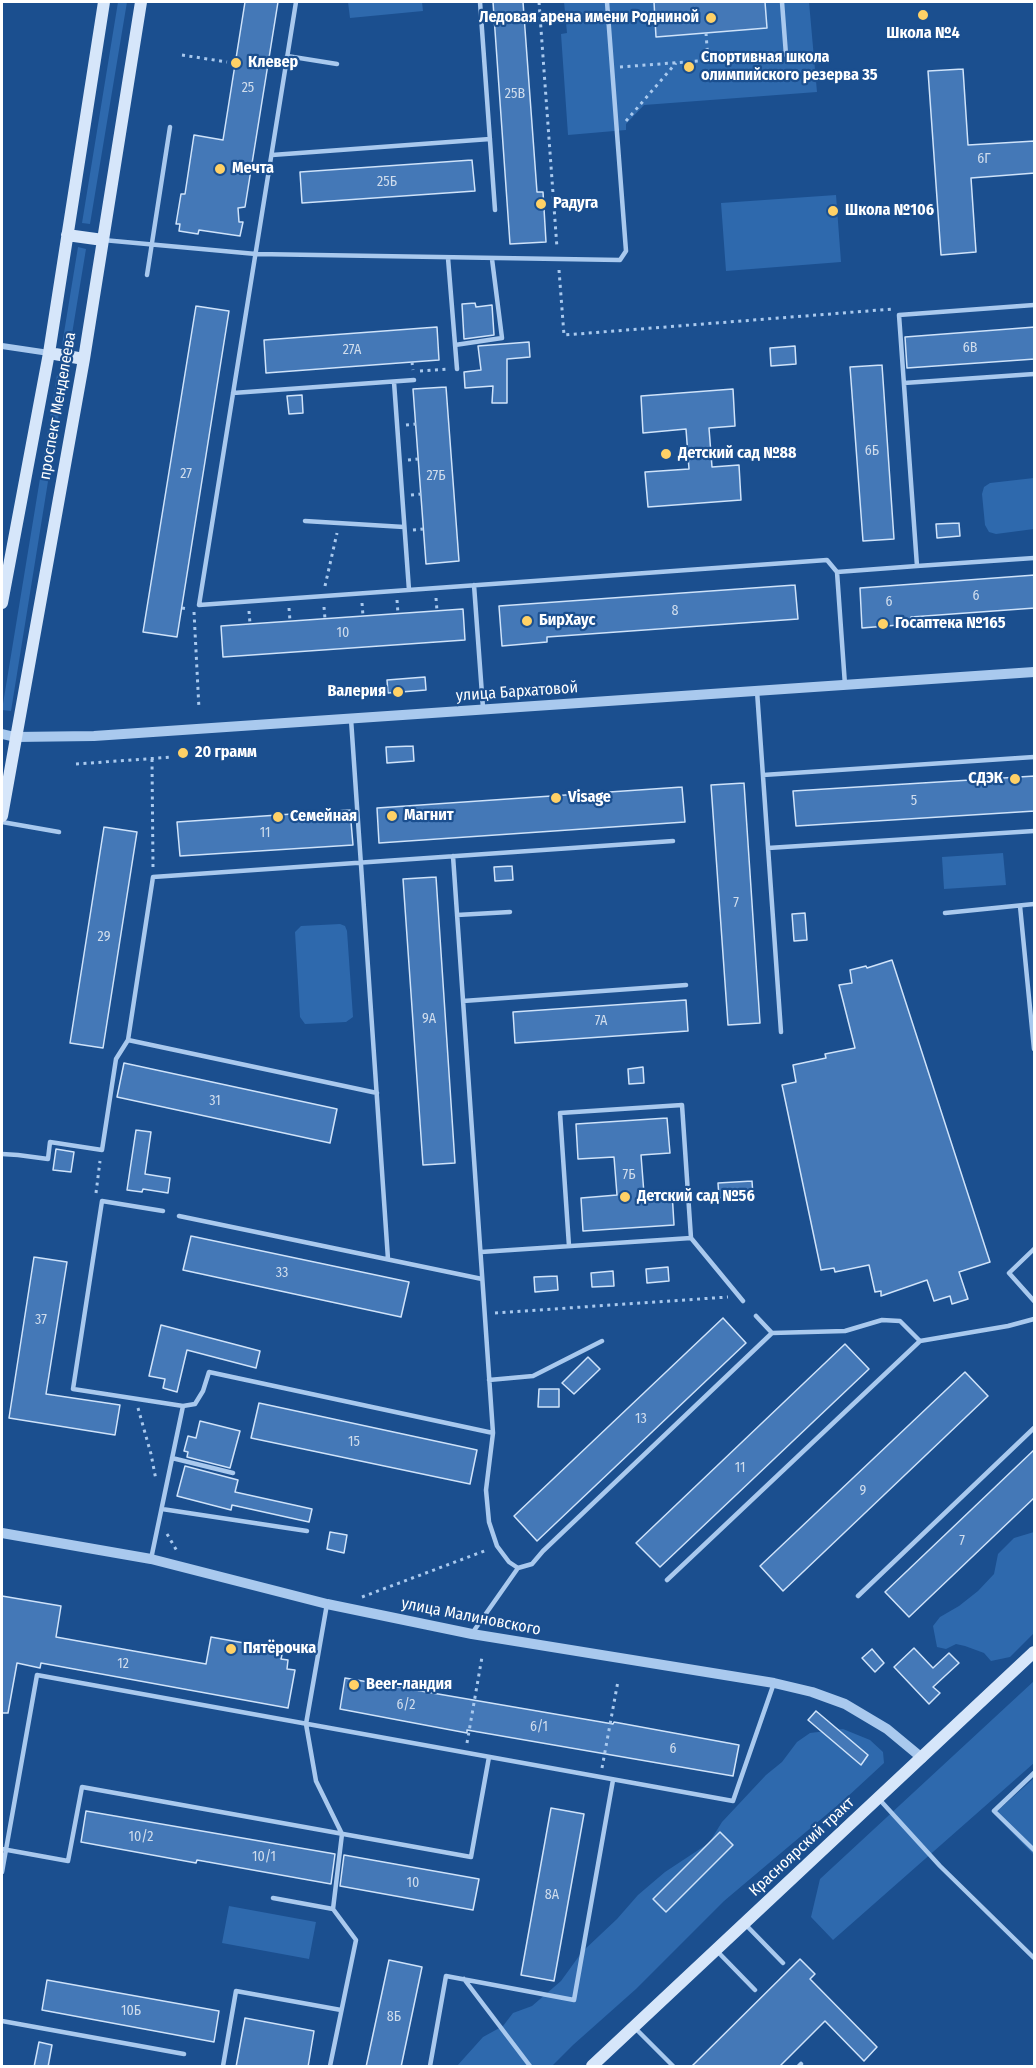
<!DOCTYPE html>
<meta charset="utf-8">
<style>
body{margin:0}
#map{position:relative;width:1036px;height:2068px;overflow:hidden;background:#1b4f8f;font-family:"Fira Sans Condensed",sans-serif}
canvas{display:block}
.frame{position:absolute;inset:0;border:3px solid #fff;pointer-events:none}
</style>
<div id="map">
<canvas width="1036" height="2068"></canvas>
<div class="frame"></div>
</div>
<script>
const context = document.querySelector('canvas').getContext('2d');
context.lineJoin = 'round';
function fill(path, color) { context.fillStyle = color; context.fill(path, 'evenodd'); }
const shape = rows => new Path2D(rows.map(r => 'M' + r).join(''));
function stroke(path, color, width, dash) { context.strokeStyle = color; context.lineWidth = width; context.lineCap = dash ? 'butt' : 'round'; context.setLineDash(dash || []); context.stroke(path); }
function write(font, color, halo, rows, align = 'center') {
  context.font = font + ' "Fira Sans Condensed",sans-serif'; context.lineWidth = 4.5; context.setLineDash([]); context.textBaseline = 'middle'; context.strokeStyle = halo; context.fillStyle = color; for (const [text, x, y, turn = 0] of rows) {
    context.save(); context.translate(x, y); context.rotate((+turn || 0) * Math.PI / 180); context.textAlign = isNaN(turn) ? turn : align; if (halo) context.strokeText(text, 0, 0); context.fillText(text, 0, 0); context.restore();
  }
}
const green = shape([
 [118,2,127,2,90,224,82,223],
 [348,2,422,2,423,11,350,18],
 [564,2,809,2,817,92,644,105,626,124,626,130,568,135,561,34,567,33],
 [836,195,841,262,726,271,721,203],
 [78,247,86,249,70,346,62,345],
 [57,375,65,376,11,711,2,710],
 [1034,478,1034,529,996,534,989,532,985,525,982,494,984,487,990,483],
 [1003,853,1006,885,944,889,942,857],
 [340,924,345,926,347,931,353,1017,346,1022,305,1024,300,1017,295,932,301,926],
 [1034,1532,1034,1633,1010,1657,991,1661,984,1653,965,1646,956,1644,946,1649,937,1647,933,1626,940,1617,959,1606,978,1591,994,1574,998,1554,1014,1538],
 [1034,1681,1034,1763,833,1940,811,1917,820,1879],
 [843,1729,870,1740,883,1752,884,1763,845,1799,724,1901,636,1989,573,2045,552,2066,457,2066,483,2037,503,2026,513,2013,532,2006,561,1981,582,1952,617,1919,638,1895,665,1872,709,1843,722,1822,766,1775,782,1762,797,1742,810,1733],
 [1034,1778,1034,1855,994,1814],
 [229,1906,316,1922,309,1959,222,1943]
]);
const building = shape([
 [245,2,278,2,245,207,238,208,239,222,243,222,240,236,199,230,198,234,179,231,180,224,176,224,181,194,185,194,194,135,223,140,245,2],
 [493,2,523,2,537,192,543,192,546,242,510,244,493,2],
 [654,2,765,2,767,28,656,37,654,2],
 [963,69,968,145,1035,141,1035,173,971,178,976,252,941,255,928,71,963,69],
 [472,160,475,191,302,203,300,172,472,160],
 [475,303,476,307,492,305,494,335,464,339,462,304,475,303],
 [196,306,229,311,177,637,143,632,196,306],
 [437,327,439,360,266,373,264,340,437,327],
 [1035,327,1035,359,907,368,905,337,1035,327],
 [529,342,530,357,507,359,507,403,492,403,493,386,465,388,464,372,481,370,478,346,529,342],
 [795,346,796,364,771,366,770,348,795,346],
 [882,365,894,539,863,541,850,367,882,365],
 [446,387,459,561,426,564,413,389,446,387],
 [733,389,735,426,709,428,712,467,739,465,741,500,648,507,645,472,689,469,686,429,643,433,641,396,733,389],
 [302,395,303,413,289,414,287,396,302,395],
 [959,523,960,536,937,538,936,524,959,523],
 [1035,575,1035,608,911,617,911,624,862,628,860,588,1035,575],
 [795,585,798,619,547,637,547,642,502,646,499,606,795,585],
 [463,609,465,640,223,657,221,626,463,609],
 [425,677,426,690,388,693,387,680,425,677],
 [413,746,414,761,387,763,386,747,413,746],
 [1035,776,1035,811,796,826,793,791,1035,776],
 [744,783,760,1023,728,1025,711,785,744,783],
 [682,787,685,822,379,843,377,808,682,787],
 [350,810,353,845,180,856,177,822,350,810],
 [104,827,137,832,103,1048,70,1043,104,827],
 [512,866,513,880,495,881,494,867,512,866],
 [436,877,455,1163,423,1165,403,879,436,877],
 [805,913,807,940,794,941,792,914,805,913],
 [892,960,990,1262,959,1272,968,1299,952,1304,950,1296,934,1301,927,1280,881,1296,881,1291,875,1292,869,1265,835,1272,834,1268,821,1270,782,1085,796,1082,793,1065,826,1058,825,1054,855,1048,839,985,852,983,850,970,866,966,867,968,892,960],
 [686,1000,688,1031,515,1043,513,1012,686,1000],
 [124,1063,337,1109,330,1143,117,1097,124,1063],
 [643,1067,644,1083,629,1084,628,1069,643,1067],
 [667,1118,670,1153,641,1155,644,1194,672,1192,674,1225,583,1231,581,1198,617,1195,614,1157,578,1159,576,1124,667,1118],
 [136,1130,151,1132,145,1174,170,1178,168,1193,143,1189,142,1192,127,1190,136,1130],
 [56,1149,74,1152,71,1172,53,1170,56,1149],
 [752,1181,753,1196,719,1198,718,1183,752,1181],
 [191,1236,409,1282,401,1317,183,1270,191,1236],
 [34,1257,67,1262,46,1394,120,1405,115,1435,9,1418,34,1257],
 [668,1267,669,1281,647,1283,646,1269,668,1267],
 [613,1271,614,1286,592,1287,591,1273,613,1271],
 [557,1276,558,1290,535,1292,534,1277,557,1276],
 [723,1318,746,1343,537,1541,514,1516,723,1318],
 [161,1325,260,1351,256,1368,187,1350,177,1392,163,1388,165,1379,149,1376,161,1325],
 [845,1344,869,1369,660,1567,636,1543,845,1344],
 [588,1357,600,1369,574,1394,562,1383,588,1357],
 [965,1372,988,1396,783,1591,760,1566,965,1372],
 [539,1389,559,1389,559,1407,538,1407,539,1389],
 [259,1403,477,1450,470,1484,251,1438,259,1403],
 [200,1421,240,1431,230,1468,187,1457,188,1452,184,1451,188,1436,196,1438,200,1421],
 [1035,1449,1035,1497,909,1617,885,1592,1035,1449],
 [185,1466,238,1480,235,1492,312,1509,309,1522,232,1505,231,1510,177,1496,185,1466],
 [330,1532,347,1535,344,1553,327,1549,330,1532],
 [2,1596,61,1606,56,1637,206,1664,211,1637,283,1650,281,1659,288,1660,287,1669,295,1670,288,1708,41,1663,40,1668,17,1663,8,1713,2,1713,2,1596],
 [914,1648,933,1668,949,1653,959,1663,933,1687,940,1693,929,1704,894,1667,914,1648],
 [872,1649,884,1663,875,1672,862,1658,872,1649],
 [345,1678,613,1724,614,1722,739,1745,733,1776,467,1730,467,1733,340,1709,345,1678],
 [816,1711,868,1755,861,1765,808,1720,816,1711],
 [551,1808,584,1814,554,1981,521,1975,551,1808],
 [86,1811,335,1854,331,1884,197,1860,196,1863,81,1842,86,1811],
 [720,1832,733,1845,666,1912,653,1899,720,1832],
 [344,1855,479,1879,473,1910,340,1886,344,1855],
 [800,1959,815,1974,810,1979,877,2047,864,2061,825,2021,779,2067,691,2067,800,1959],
 [389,1960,422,1967,401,2067,366,2067,389,1960],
 [47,1980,219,2011,214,2042,42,2010,47,1980],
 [245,2018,314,2031,308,2067,236,2067,245,2018],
 [39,2042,52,2045,48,2067,34,2067,39,2042]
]);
const path = shape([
 [539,2,557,248],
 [706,33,708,61],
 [182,55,227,62],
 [620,67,778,55],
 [626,121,676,63],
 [559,270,564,335,893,309],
 [412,362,413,370],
 [420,371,449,369],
 [406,425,416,424],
 [408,460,418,459],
 [411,495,421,494],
 [413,530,423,529],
 [325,586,337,533],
 [436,598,437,611],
 [397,600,398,614],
 [362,603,363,616],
 [324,607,325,619],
 [182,608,189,609],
 [289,608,290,621],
 [249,611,250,624],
 [194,612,199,709],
 [152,759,153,868],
 [76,764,173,757],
 [96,1193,100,1161],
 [495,1313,728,1297],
 [138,1408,151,1454,156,1480],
 [167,1534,177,1551],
 [362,1597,487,1550],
 [467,1743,482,1657],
 [602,1768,618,1681]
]);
const service = shape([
 [296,2,199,605,827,560,837,572],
 [480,2,495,210],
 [782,2,786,55],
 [287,56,337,64],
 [272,155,490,139],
 [103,240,256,254,620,260,626,251,607,2],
 [448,258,457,369],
 [147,275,170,127],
 [455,345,502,338,492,259],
 [394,382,409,590],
 [904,383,1034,374],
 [233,393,414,380],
 [305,521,404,527],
 [917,566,1034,558],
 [474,585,483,708],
 [845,685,837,572,917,566,899,315,1034,305],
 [757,691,781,1032],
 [351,719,388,1259],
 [763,775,1034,757],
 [2,822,59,832],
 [768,848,1034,831],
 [453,856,493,1433,486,1490,489,1522,497,1546,509,1562,518,1568,532,1564,543,1551,772,1333,845,1331,882,1320,900,1321,920,1341,1008,1326,1034,1319],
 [1020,906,1034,1049],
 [945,913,1034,904],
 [457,915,510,912],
 [463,1001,686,985],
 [128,1040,377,1093],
 [2,1154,18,1155,48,1159,50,1142,102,1150,116,1059,128,1040,153,877,673,841],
 [163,1211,102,1201,73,1389,183,1406,195,1404,203,1391,209,1372,493,1433],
 [179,1216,482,1279],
 [569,1246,560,1113,682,1105,691,1238,743,1301],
 [1034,1249,1009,1273,1034,1301],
 [481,1252,691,1238],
 [756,1316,772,1333],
 [489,1380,533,1376,602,1341],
 [172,1458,233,1473],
 [162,1509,307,1531],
 [151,1559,183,1406],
 [667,1580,920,1341],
 [858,1596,1034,1428],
 [327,1604,306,1724,316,1781,342,1834,333,1909,356,1940,330,2066],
 [473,1632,518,1568],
 [1034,1773,994,1811,1034,1850],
 [879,1799,940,1866,1034,1958],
 [2,1849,68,1861,82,1787,471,1857,489,1757],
 [2,1872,37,1675,733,1801,774,1683],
 [273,1898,333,1909],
 [745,1924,783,1963],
 [716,1950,755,1990],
 [464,1979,530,2066],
 [2,2021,184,2054],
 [634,2027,673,2066],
 [223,2066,236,1991,341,2010],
 [430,2066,446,1976,574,2000,613,1780],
 [799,2066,801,2064]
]);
const minor = shape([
 [2,346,49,353]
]);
const tertiary = shape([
 [2,734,15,737,94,736,1034,672],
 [2,1533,151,1559,327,1604,472,1634,774,1683,812,1692,845,1704,887,1729,922,1758]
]);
const secondary = shape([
 [67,235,103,240],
 [49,353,84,359],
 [2,603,49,353,104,2],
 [2,816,84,359,141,2],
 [592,2066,1034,1652]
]);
const markers = [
 [923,15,6,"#ffd166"],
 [711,18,6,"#ffd166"],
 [236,63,6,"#ffd166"],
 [689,67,6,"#ffd166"],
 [220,169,6,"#ffd166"],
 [541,204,6,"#ffd166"],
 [833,211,6,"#ffd166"],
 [666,454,6,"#ffd166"],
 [527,621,6,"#ffd166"],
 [883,624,6,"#ffd166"],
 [398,692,6,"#ffd166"],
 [183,753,6,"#ffd166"],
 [1015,779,6,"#ffd166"],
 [556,798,6,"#ffd166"],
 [392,816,6,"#ffd166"],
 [278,817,6,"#ffd166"],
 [625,1197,6,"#ffd166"],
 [231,1649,6,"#ffd166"],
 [354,1685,6,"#ffd166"]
];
const numberNames = [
 ["25",248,88],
 ["25В",515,94],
 ["6Г",984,159],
 ["25Б",387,182],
 ["6В",970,348],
 ["27А",352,350],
 ["6Б",872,451],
 ["27",186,474],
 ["27Б",436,476],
 ["6",976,596],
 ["6",889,602],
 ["8",675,611],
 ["10",343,633],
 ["5",914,801],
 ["11",265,833],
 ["7",736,903],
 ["29",104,937],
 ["9А",429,1019],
 ["7А",601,1021],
 ["31",215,1101],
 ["7Б",629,1175],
 ["33",282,1273],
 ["37",41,1320],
 ["13",641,1419],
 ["15",354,1442],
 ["11",740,1468],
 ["9",863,1491],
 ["7",962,1541],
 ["12",123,1664],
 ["6/2",406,1705],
 ["6/1",539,1727],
 ["6",673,1749],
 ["10/2",141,1837],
 ["10/1",264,1857],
 ["10",413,1883],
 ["8А",552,1895],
 ["10Б",131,2011],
 ["8Б",394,2017]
];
const poiNames = [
 ["Ледовая арена имени Родниной",699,18,"right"],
 ["Школа №4",923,34,"center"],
 ["Спортивная школа",701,58],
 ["олимпийского резерва 35",701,76],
 ["Клевер",248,63],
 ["Мечта",232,169],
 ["Радуга",553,204],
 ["Школа №106",845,211],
 ["Детский сад №88",678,454],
 ["БирХаус",539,621],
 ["Госаптека №165",895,624],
 ["Валерия",386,692,"right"],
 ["20 грамм",195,753],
 ["СДЭК",1003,779,"right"],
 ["Visage",568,798],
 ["Магнит",404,816],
 ["Семейная",290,817],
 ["Детский сад №56",637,1197],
 ["Пятёрочка",243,1649],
 ["Beer-ландия",366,1685]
];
const streetNames = [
 ["проспект Менделеева",58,406,-80],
 ["улица Бархатовой",517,692,-4],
 ["улица Малиновского",471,1617,11],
 ["Красноярский тракт",802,1847,-43]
];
fill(green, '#2e69ad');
fill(building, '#4478b7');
stroke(building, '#cfe3fa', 1.5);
stroke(path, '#a9c9ee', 3, [3, 4.5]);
stroke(service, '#a9c9ee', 4.5);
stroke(minor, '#a9c9ee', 6);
stroke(tertiary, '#a9c9ee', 10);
stroke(secondary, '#d6e6fa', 12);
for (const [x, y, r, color] of markers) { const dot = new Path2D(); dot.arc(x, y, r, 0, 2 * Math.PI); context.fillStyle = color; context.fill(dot); stroke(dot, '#1b4f8f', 2); }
write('14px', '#d0dded', null, numberNames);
write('bold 16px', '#fff', '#1b4f8f', poiNames, 'left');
write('16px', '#fff', '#1b4f8f', streetNames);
</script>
